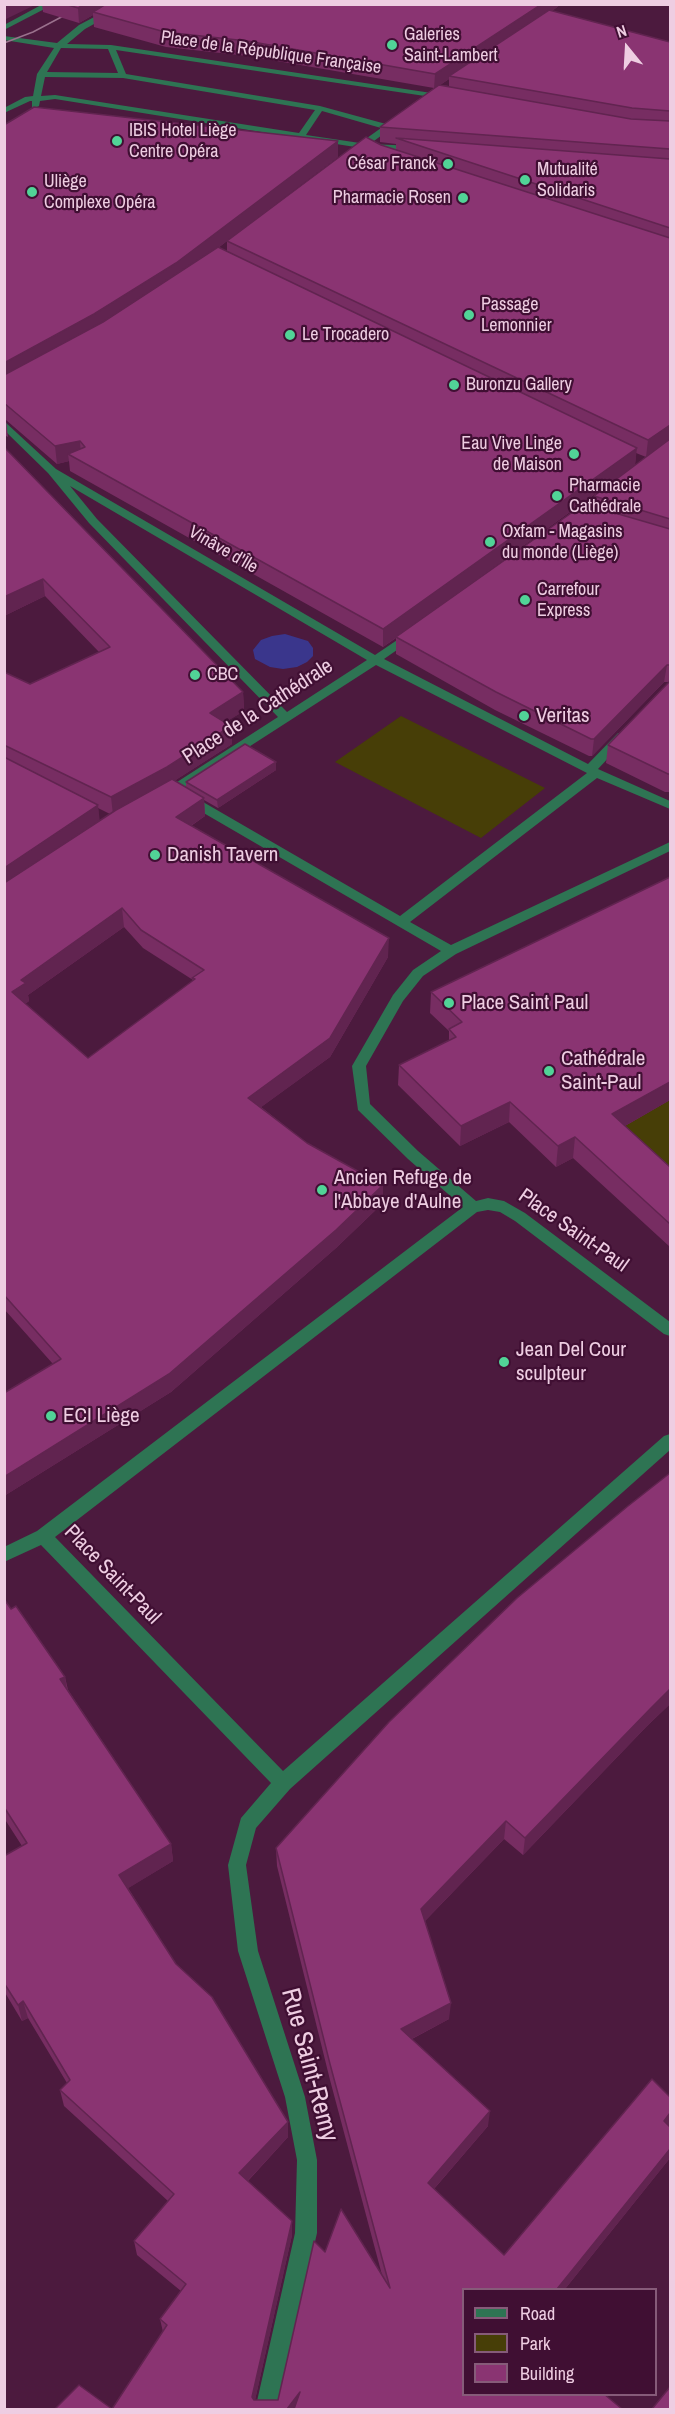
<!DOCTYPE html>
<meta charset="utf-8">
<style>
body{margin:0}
#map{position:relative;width:675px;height:2414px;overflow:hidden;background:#4c1a3e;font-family:"Archivo Narrow",sans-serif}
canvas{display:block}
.frame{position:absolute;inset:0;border:6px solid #eecde2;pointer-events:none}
.legend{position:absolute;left:462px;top:2288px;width:195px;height:108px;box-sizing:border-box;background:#400f33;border:2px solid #865b79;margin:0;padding:8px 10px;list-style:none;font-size:18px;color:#eecde2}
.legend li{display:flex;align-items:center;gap:12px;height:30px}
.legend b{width:30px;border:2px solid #865b79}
.north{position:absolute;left:597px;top:18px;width:60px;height:60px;-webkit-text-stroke:4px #400f33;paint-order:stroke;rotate:342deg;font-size:16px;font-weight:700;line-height:24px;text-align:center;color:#eecde2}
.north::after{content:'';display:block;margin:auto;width:21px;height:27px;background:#eecde2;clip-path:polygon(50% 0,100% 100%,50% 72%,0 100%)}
</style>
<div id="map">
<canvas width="675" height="2414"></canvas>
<div class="frame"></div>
<ul class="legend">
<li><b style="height:8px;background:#2e7453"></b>Road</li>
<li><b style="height:16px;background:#473e07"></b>Park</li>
<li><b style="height:16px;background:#8a3472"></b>Building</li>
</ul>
<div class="north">N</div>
</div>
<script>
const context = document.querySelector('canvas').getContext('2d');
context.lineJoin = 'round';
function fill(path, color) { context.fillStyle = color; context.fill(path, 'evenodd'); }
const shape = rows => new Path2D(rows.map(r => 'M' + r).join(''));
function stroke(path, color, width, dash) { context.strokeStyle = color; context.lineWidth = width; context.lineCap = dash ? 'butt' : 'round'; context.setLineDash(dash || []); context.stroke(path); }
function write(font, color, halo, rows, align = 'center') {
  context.font = font + ' "Archivo Narrow",sans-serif'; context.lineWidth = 4.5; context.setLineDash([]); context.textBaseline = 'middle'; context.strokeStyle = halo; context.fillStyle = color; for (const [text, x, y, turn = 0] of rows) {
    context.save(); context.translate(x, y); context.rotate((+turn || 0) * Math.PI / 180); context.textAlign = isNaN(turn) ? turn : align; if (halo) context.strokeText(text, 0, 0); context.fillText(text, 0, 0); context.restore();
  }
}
const green = shape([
 [401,716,545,788,481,838,335,762],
 [670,1100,670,1190,609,1135]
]);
const water = shape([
 [285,634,308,641,313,648,313,656,307,662,297,667,283,669,270,667,255,659,253,650,261,640,272,636]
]);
const minor = shape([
 [43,4,54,4,4,30,4,25,43,4],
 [119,4,130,4,85,29,67,44,111,45,445,95,449,97,445,99,116,50,126,74,320,106,386,124,392,119,398,119,398,123,370,144,415,146,419,149,415,152,364,149,354,155,350,152,355,147,55,99,40,101,39,106,35,108,32,108,32,101,30,101,4,113,4,108,25,97,33,96,37,74,54,48,4,40,4,36,57,43,79,25,119,4],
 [61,48,108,49,118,73,47,72,61,48],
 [45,77,123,78,315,110,299,133,55,95,41,96,45,77],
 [322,111,381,128,360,143,306,135,322,111],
 [4,421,56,469,375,655,409,632,417,632,417,636,384,659,588,764,618,733,626,733,626,739,598,769,670,801,670,809,597,778,410,922,451,945,670,842,670,851,456,954,423,976,403,1001,366,1066,370,1104,418,1151,476,1201,488,1198,504,1201,525,1213,670,1322,670,1336,664,1334,515,1221,500,1212,488,1210,477,1212,55,1537,283,1771,664,1436,670,1434,670,1450,290,1789,256,1828,246,1865,258,1951,305,2097,317,2160,317,2233,277,2410,255,2410,295,2233,297,2160,285,2097,238,1951,228,1865,241,1818,271,1783,41,1545,4,1562,4,1547,37,1531,463,1207,408,1159,358,1110,352,1066,393,995,413,970,441,951,183,801,181,798,183,795,191,795,400,916,587,773,376,665,168,799,160,799,158,796,160,793,278,717,89,523,48,473,4,430,4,421],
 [70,486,367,660,287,712,97,519,70,486]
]);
const tram = shape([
 [4,43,33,32,86,4]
]);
const wall = shape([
 [42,4,561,4,552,11,670,42,670,792,665,792,606,763,608,745,669,682,664,682,592,756,589,756,495,710,396,654,396,638,383,647,70,471,69,461,57,464,6,420,8,437,4,435,4,125,338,157,275,204,381,145,396,150,396,144,380,142,380,127,434,88,248,56,166,47,94,27,93,15,79,23,43,12],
 [449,79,449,86,440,85],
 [227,241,227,252,218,248],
 [636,453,646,457,594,496,593,507,444,603,635,465],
 [4,447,243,692,244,711,225,722,231,726,232,744,174,781,186,788,186,782,276,762,276,770,218,808,204,800,205,816,191,826,388,957,330,1057,261,1107,307,1143,383,1185,383,1203,336,1248,171,1392,4,1496,4,1393,53,1364,4,1309,4,672,30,684,99,652,45,596,4,616],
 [98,808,110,814,99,821],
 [124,927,143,948,193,980,193,981,88,1058,25,1004,29,1001,28,995],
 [670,877,670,1100,625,1126,670,1167,670,1247,573,1158,556,1167,509,1122,460,1146,398,1085,399,1065,449,1041,449,1031,430,1013,431,992],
 [670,1473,670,1704,647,1726,523,1855,504,1839,425,1921,449,2019,412,2039,488,2126,434,2189,504,2255,670,2097,670,2123,668,2125,670,2127,670,2158,565,2289,464,2394,112,2409,163,2332,160,2319,181,2291,137,2255,134,2241,168,2201,64,2106,60,2090,67,2083,28,2018,22,2021,4,1991,4,1856,22,1846,4,1818,4,1599,11,1609,65,1677,68,1690,171,1844,173,1861,128,1888,176,1964,288,2122,288,2137,248,2181,292,2235,255,2400,278,2400,325,2252,382,2275,330,2080,277,1866,276,1848]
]);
const shadedWall = shape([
 [4,4,37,4,4,20],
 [84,4,113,4,93,12,93,15,79,23,78,8],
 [542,4,561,4,547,15,449,76,449,79,434,89,435,74],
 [338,141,338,157,177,279,4,381,4,363],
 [670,425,669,442,646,457,648,440],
 [80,441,81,458,68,454,69,461,57,464,55,446],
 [637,448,635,465,383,647,383,629],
 [43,579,45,596,4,616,4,597],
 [667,665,664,682,592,756,594,739],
 [243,692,244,711,211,731,210,713],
 [231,726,232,744,168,785,113,815,111,797],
 [276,762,276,770,218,808,217,800],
 [204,798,205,816,177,835,176,817],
 [98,805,100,823,4,888,4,868],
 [122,908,124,927,28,995,29,1001,15,1011,12,992,21,980],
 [389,938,388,957,330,1057,249,1116,248,1098],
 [670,1082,670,1100,609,1135,612,1114],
 [510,1102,509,1122,460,1146,461,1126],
 [575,1137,573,1158,556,1167,558,1146],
 [383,1185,383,1203,336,1248,171,1392,4,1496,4,1477],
 [65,1677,68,1696,60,1679],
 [670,1689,670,1704,647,1726,523,1855,525,1838,651,1708],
 [506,1821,504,1839,420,1926,421,1909],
 [171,1844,173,1861,122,1892,119,1875],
 [23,2001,28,2018,22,2021,18,2005],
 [451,2003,449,2019,400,2045,401,2029],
 [490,2111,488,2126,426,2198,428,2183],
 [670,2113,670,2123,659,2136,664,2121],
 [288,2122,288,2137,241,2188,239,2173],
 [670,2149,670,2158,565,2289,557,2289],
 [292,2221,292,2235,253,2409,252,2397],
 [300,2392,296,2409,287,2409]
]);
const building = shape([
 [65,4,84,4,78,8,65,4],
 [106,4,542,4,435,74,247,41,165,32,93,12,106,4],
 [549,10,670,42,670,111,632,108,449,76,549,10],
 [439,85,631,119,670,121,670,149,380,127,439,85],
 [34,107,338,141,176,263,94,314,4,363,4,125,34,107],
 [366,137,381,145,670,238,670,425,648,440,227,241,366,137],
 [396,138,670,159,670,228,396,138],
 [218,247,637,448,383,629,68,454,85,447,80,441,55,446,4,403,4,375,103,322,218,247],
 [670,439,670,519,594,496,670,439],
 [4,447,243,692,210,713,231,726,167,767,111,797,4,745,4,672,30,684,110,647,43,579,4,597,4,447],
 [584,504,670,529,670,665,667,665,594,739,591,739,496,692,396,637,584,504],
 [670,681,670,774,668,774,608,745,670,681],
 [245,744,276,762,217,800,186,782,245,744],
 [4,757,98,805,4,868,4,757],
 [172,779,204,798,176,817,389,938,330,1038,248,1098,307,1143,383,1185,336,1230,169,1374,4,1477,4,1393,61,1359,4,1295,4,883,116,810,172,779],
 [122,908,141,930,204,970,192,978,195,979,88,1058,12,992,26,983,21,980,122,908],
 [670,877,670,1082,612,1114,670,1167,670,1224,575,1137,558,1146,510,1102,461,1126,399,1065,456,1037,449,1029,462,1022,431,992,670,877],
 [670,1473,670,1689,651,1708,525,1838,506,1821,421,1909,451,2003,401,2029,490,2111,428,2183,504,2255,652,2079,670,2097,670,2113,664,2121,670,2127,670,2149,557,2289,464,2289,464,2394,604,2394,622,2409,294,2409,300,2392,287,2409,112,2409,167,2325,160,2319,186,2284,134,2241,174,2194,60,2090,70,2080,23,2001,18,2005,4,1983,4,1856,27,1843,4,1807,4,1599,11,1609,16,1606,65,1677,60,1679,171,1844,119,1875,176,1964,212,1997,288,2122,239,2173,292,2221,252,2397,254,2400,278,2400,314,2241,325,2252,341,2209,390,2288,330,2064,276,1848,389,1722,517,1598,628,1506,670,1473],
 [79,2385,112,2409,55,2409,79,2385],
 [670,2387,670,2409,652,2409,670,2387]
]);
const markers = [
 [392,45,6,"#51d397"],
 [117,141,6,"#51d397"],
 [448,164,6,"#51d397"],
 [525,180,6,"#51d397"],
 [32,192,6,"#51d397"],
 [463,198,6,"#51d397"],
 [469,315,6,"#51d397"],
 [290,335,6,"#51d397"],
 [454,385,6,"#51d397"],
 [574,454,6,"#51d397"],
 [557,496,6,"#51d397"],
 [490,542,6,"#51d397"],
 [525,600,6,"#51d397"],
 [195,675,6,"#51d397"],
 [524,716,6,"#51d397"],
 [155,855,6,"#51d397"],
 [449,1003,6,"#51d397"],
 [549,1071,6,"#51d397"],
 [322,1190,6,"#51d397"],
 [504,1362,6,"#51d397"],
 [51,1416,6,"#51d397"]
];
const farPoinames = [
 ["Galeries",404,35],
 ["Saint-Lambert",404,56],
 ["IBIS Hotel Liège",129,131],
 ["Centre Opéra",129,152],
 ["César Franck",436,164,"right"],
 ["Mutualité",537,170],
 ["Solidaris",537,191],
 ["Uliège",44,182],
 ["Complexe Opéra",44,203],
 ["Pharmacie Rosen",451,198,"right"],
 ["Passage",481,305],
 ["Lemonnier",481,326],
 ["Le Trocadero",302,335],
 ["Buronzu Gallery",466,385],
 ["Eau Vive Linge",562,444,"right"],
 ["de Maison",562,465,"right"],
 ["Pharmacie",569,486],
 ["Cathédrale",569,507],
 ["Oxfam - Magasins",502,532],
 ["du monde (Liège)",502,553],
 ["Carrefour",537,590],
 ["Express",537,611],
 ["CBC",207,675]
];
const farStreetnames = [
 ["Place de la République Française",271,53,8],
 ["Vinâve d'Île",223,550,30]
];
const streetNames = [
 ["Place de la Cathédrale",258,712,-33],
 ["Place Saint-Paul",573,1231,35],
 ["Place Saint-Paul",112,1575,46]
];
const poiNames = [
 ["Veritas",536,716],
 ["Danish Tavern",167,855],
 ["Place Saint Paul",461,1003],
 ["Cathédrale",561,1059],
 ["Saint-Paul",561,1083],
 ["Ancien Refuge de",334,1178],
 ["l'Abbaye d'Aulne",334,1202],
 ["Jean Del Cour",516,1350],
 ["sculpteur",516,1374],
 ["ECI Liège",63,1416]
];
const nearStreetnames = [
 ["Rue Saint-Remy",309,2065,75]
];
fill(green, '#473e07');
fill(water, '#3a368c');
fill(minor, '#2e7453');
stroke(tram, '#9a718d', 1.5);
fill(wall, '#772d62');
fill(shadedWall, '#612450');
fill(building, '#8a3472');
stroke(building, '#612450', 1.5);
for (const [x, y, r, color] of markers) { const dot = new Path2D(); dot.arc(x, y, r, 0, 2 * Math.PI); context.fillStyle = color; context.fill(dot); stroke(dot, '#400f33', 2); }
write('18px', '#eecde2', '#400f33', farPoinames, 'left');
write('18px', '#eecde2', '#400f33', farStreetnames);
write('21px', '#eecde2', '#400f33', streetNames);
write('21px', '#eecde2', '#400f33', poiNames, 'left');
write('26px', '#eecde2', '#400f33', nearStreetnames);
</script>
